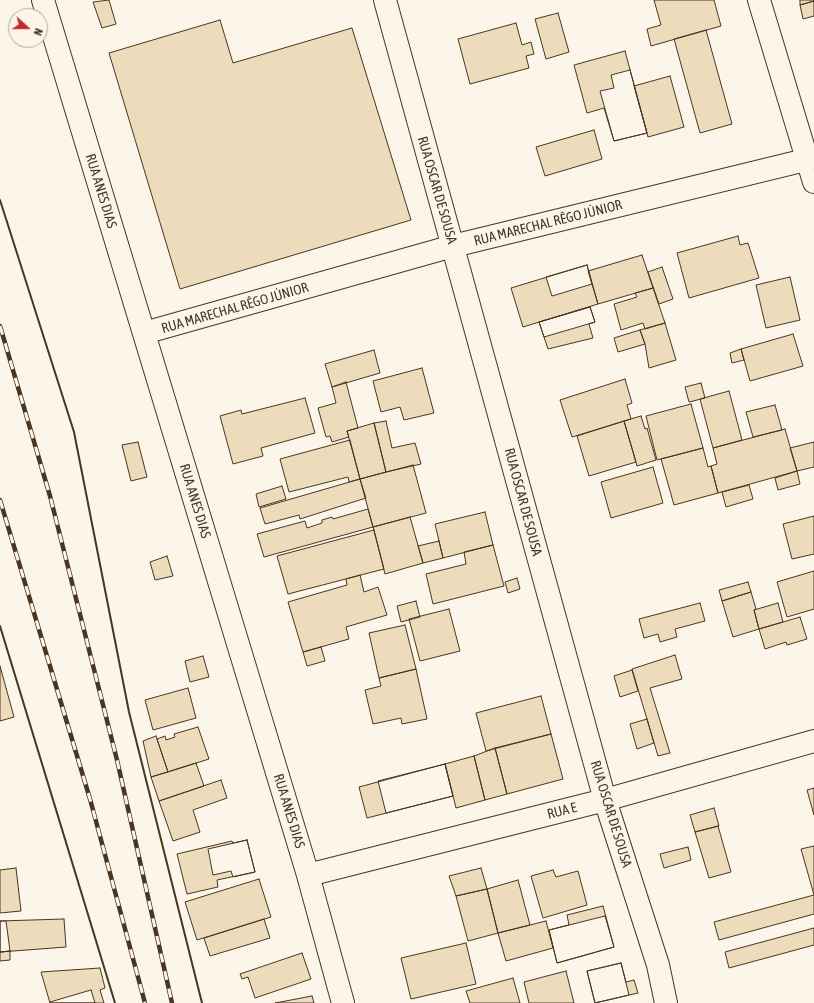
<!DOCTYPE html>
<meta charset="utf-8">
<style>
body{margin:0}
#map{position:relative;width:814px;height:1003px;overflow:hidden;background:#fbf6e9;font-family:"Asap Condensed",sans-serif}
canvas{display:block}
.north{position:absolute;left:8px;top:8px;width:40px;height:40px;box-sizing:border-box;background:#fbf6e9;border:1px solid #b4a999;border-radius:50%;rotate:111deg;font-size:11px;font-weight:700;line-height:16px;text-align:center;color:#4a3520}
.north::after{content:'';display:block;margin:auto;width:14px;height:18px;background:#c62828;clip-path:polygon(50% 0,100% 100%,50% 72%,0 100%)}
</style>
<div id="map">
<canvas width="814" height="1003"></canvas>
<div class="north">N</div>
</div>
<script>
const context = document.querySelector('canvas').getContext('2d');
context.lineJoin = 'round';
function fill(path, color) { context.fillStyle = color; context.fill(path, 'evenodd'); }
const shape = rows => new Path2D(rows.map(r => 'M' + r).join(''));
function stroke(path, color, width, dash) { context.strokeStyle = color; context.lineWidth = width; context.lineCap = dash ? 'butt' : 'round'; context.setLineDash(dash || []); context.stroke(path); }
function write(font, color, halo, rows, align = 'center') {
  context.font = font + ' "Asap Condensed",sans-serif'; context.lineWidth = 3; context.setLineDash([]); context.textBaseline = 'middle'; context.strokeStyle = halo; context.fillStyle = color; for (const [text, x, y, turn = 0] of rows) {
    context.save(); context.translate(x, y); context.rotate((+turn || 0) * Math.PI / 180); context.textAlign = isNaN(turn) ? turn : align; if (halo) context.strokeText(text, 0, 0); context.fillText(text, 0, 0); context.restore();
  }
}
const building = shape([
 [109,0,116,24,102,28,93,2,109,0],
 [654,0,714,0,721,26,651,46,647,29,661,25,654,0],
 [800,0,814,0,814,1,800,5,800,0],
 [814,1,814,16,803,19,800,5,814,1],
 [558,13,569,52,546,59,535,19,558,13],
 [220,20,233,63,352,28,411,220,180,289,109,53,220,20],
 [516,23,522,45,531,42,534,54,526,56,529,68,470,84,458,39,516,23],
 [706,30,732,124,700,133,674,39,706,30],
 [625,51,647,133,614,141,604,108,587,113,574,65,625,51],
 [630,70,647,133,614,141,600,91,614,88,611,75,630,70],
 [670,76,684,127,648,137,634,86,670,76],
 [594,130,602,159,545,176,536,147,594,130],
 [738,236,740,245,748,243,759,278,689,298,677,253,738,236],
 [642,255,653,288,598,304,588,271,642,255],
 [587,265,598,304,523,327,511,288,587,265],
 [587,265,592,284,552,296,546,277,587,265],
 [662,267,673,299,659,304,648,272,662,267],
 [790,277,800,320,766,328,756,285,790,277],
 [653,288,665,323,645,329,643,323,621,330,614,304,637,297,635,293,653,288],
 [590,307,595,322,544,337,539,322,590,307],
 [590,307,595,322,589,324,593,338,548,349,539,322,590,307],
 [665,323,676,360,649,368,645,344,640,330,665,323],
 [640,330,645,344,618,352,614,338,640,330],
 [793,334,803,366,750,381,741,349,793,334],
 [741,349,744,360,732,363,730,353,741,349],
 [374,350,380,373,332,387,325,364,374,350],
 [422,368,434,413,404,420,400,407,381,412,373,381,422,368],
 [625,379,632,403,627,405,631,419,572,437,560,400,625,379],
 [346,382,358,428,347,431,349,437,332,442,330,436,326,437,318,408,336,403,332,387,346,382],
 [701,383,705,398,689,402,685,387,701,383],
 [729,391,742,440,713,448,700,399,729,391],
 [305,398,315,433,261,448,263,456,233,464,220,416,241,410,242,414,305,398],
 [691,404,703,448,657,460,646,416,691,404],
 [775,405,782,430,753,437,746,412,775,405],
 [641,416,645,429,647,428,656,460,637,466,624,421,641,416],
 [386,421,392,448,415,443,421,464,386,472,374,423,386,421],
 [624,421,636,462,589,476,577,436,624,421],
 [374,423,386,472,360,479,347,431,374,423],
 [785,429,797,471,718,493,711,466,717,464,713,448,785,429],
 [350,440,360,479,349,482,348,477,289,492,280,459,350,440],
 [138,442,147,477,131,481,122,445,138,442],
 [814,442,814,467,797,471,790,448,814,442],
 [703,448,708,467,711,466,718,493,674,505,661,459,703,448],
 [413,465,426,513,373,527,360,479,413,465],
 [653,467,663,503,611,518,601,482,653,467],
 [797,471,800,484,778,490,775,478,797,471],
 [360,479,366,498,300,519,299,515,265,524,260,508,360,479],
 [749,485,753,499,726,507,722,492,749,485],
 [282,486,286,499,259,507,256,494,282,486],
 [368,509,373,527,264,557,257,534,305,521,307,528,322,523,322,520,332,517,333,519,368,509],
 [485,512,493,545,443,558,435,524,485,512],
 [814,516,814,554,792,559,783,524,814,516],
 [410,517,423,563,385,574,373,527,410,517],
 [374,530,384,569,288,594,277,556,374,530],
 [439,541,443,558,423,563,418,546,439,541],
 [493,545,504,586,433,604,426,574,466,564,464,552,493,545],
 [167,556,173,576,155,580,150,562,167,556],
 [814,571,814,609,787,617,777,582,814,571],
 [360,575,364,592,378,587,387,615,346,627,349,639,303,652,288,602,347,585,346,579,360,575],
 [517,578,520,589,508,593,505,582,517,578],
 [748,582,751,592,722,601,719,590,748,582],
 [751,592,756,609,754,610,759,629,733,637,722,601,751,592],
 [416,601,420,617,401,622,397,606,416,601],
 [700,603,705,621,675,629,677,637,660,642,658,634,644,638,639,619,700,603],
 [778,603,783,622,759,629,754,610,778,603],
 [449,609,460,651,420,661,409,619,449,609],
 [800,617,807,639,787,645,786,642,765,649,759,629,800,617],
 [405,625,416,669,379,678,369,633,405,625],
 [321,647,325,661,307,666,303,652,321,647],
 [675,655,682,679,650,688,670,753,658,756,632,669,675,655],
 [203,656,209,677,190,682,185,661,203,656],
 [0,666,14,717,0,721,0,666],
 [416,669,427,719,402,724,401,718,373,724,365,690,381,686,379,678,416,669],
 [632,670,638,691,620,697,614,676,632,670],
 [188,688,196,718,153,730,145,700,188,688],
 [541,696,551,734,486,751,476,713,541,696],
 [647,719,654,743,637,749,630,724,647,719],
 [198,727,209,759,168,772,157,739,165,736,166,740,175,737,174,734,198,727],
 [551,734,563,779,507,794,495,748,551,734],
 [156,736,168,772,151,777,143,741,156,736],
 [495,748,507,794,485,800,474,756,495,748],
 [474,756,485,800,456,808,445,764,474,756],
 [196,763,204,786,159,801,151,777,196,763],
 [445,764,453,796,386,813,378,781,445,764],
 [445,764,453,796,367,818,359,787,445,764],
 [221,780,227,798,193,810,200,832,173,841,159,801,221,780],
 [814,788,814,815,807,790,814,788],
 [714,808,719,826,695,832,690,815,714,808],
 [718,826,731,872,709,878,695,832,718,826],
 [247,840,255,872,233,877,231,871,213,875,208,849,247,840],
 [247,840,255,872,217,880,218,887,187,894,177,854,232,841,233,843,247,840],
 [814,846,814,895,801,849,814,846],
 [688,847,691,860,664,868,660,854,688,847],
 [16,868,21,911,0,913,0,870,16,868],
 [481,868,487,889,456,896,449,876,481,868],
 [553,870,556,877,578,871,587,905,543,918,531,876,553,870],
 [259,879,271,917,197,940,185,902,259,879],
 [518,880,530,925,498,933,487,889,518,880],
 [487,889,498,933,468,941,456,896,487,889],
 [814,895,814,914,719,940,714,922,814,895],
 [603,906,614,947,557,963,549,930,569,925,567,915,603,906],
 [605,916,614,947,557,963,549,930,605,916],
 [64,919,66,947,0,952,0,921,64,919],
 [264,919,270,938,210,956,204,938,264,919],
 [0,921,6,921,10,951,0,952,0,921],
 [546,921,553,948,506,961,498,933,546,921],
 [814,928,814,945,729,968,725,952,814,928],
 [466,943,476,984,411,999,401,958,466,943],
 [10,951,10,960,0,961,0,952,10,951],
 [302,953,311,979,255,998,248,977,242,979,240,974,302,953],
 [621,963,629,995,595,1003,587,971,621,963],
 [621,963,626,982,634,980,638,993,595,1003,587,971,621,963],
 [100,968,105,988,100,990,104,1003,50,1003,41,972,100,968],
 [566,971,574,1003,529,1003,524,982,566,971],
 [513,978,520,1003,470,1003,466,991,513,978],
 [91,990,95,1003,50,1003,50,1002,91,990],
 [312,996,314,1003,275,1003,312,996]
]);
const minor = shape([
 [43,0,308,875,343,1003],
 [385,0,605,800,658,965,666,1003],
 [759,0,814,182],
 [144,333,453,246,814,158],
 [308,875,605,800,814,741]
]);
const rail = shape([
 [0,326,50,496,117,760,172,1003],
 [0,500,90,799,145,1003]
]);
const wall = shape([
 [0,200,74,432,129,712,202,1003],
 [0,626,115,1003]
]);
const streetNames = [
 ["RUA OSCAR DE SOUSA",437,190,74],
 ["RUA ANES DIAS",101,191,73],
 ["RUA MARECHAL RÊGO JÚNIOR",548,223,-14],
 ["RUA MARECHAL RÊGO JÚNIOR",235,308,-16],
 ["RUA ANES DIAS",195,501,73],
 ["RUA OSCAR DE SOUSA",523,502,75],
 ["RUA ANES DIAS",289,811,73],
 ["RUA E",562,811,-14],
 ["RUA OSCAR DE SOUSA",611,814,73]
];
fill(building, '#ecdcbc');
stroke(building, '#4a3520', 1);
stroke(minor, '#4a3520', 24);
stroke(minor, '#fbf6e9', 22);
stroke(rail, '#4a3520', 4.5);
stroke(rail, '#fbf6e9', 3, [9]);
stroke(wall, '#4a3520', 2);
write('14px', '#4a3520', '#fbf6e9', streetNames);
</script>
